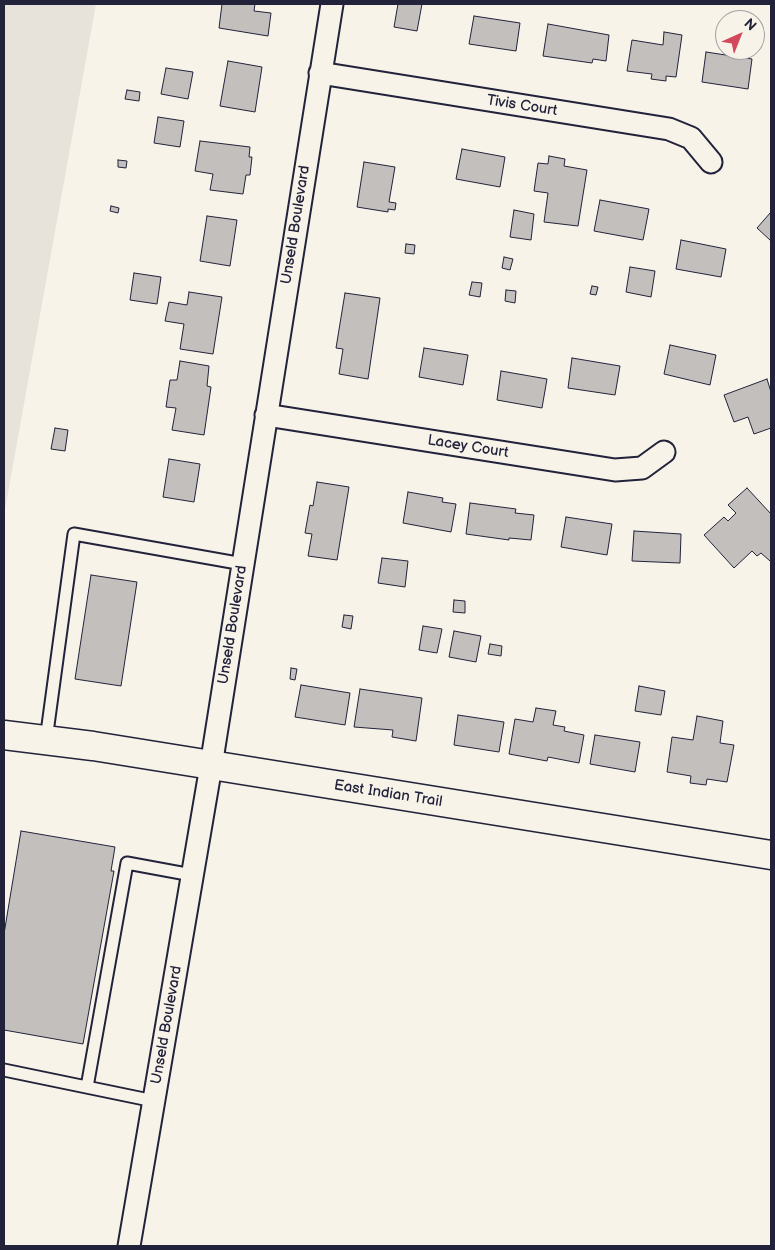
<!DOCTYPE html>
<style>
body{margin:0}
#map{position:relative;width:775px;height:1250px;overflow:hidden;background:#f7f3e8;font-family:"Balsamiq Sans",sans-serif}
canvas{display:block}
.frame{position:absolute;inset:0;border:5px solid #22223b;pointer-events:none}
.north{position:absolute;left:715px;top:10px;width:50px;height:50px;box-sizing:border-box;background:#f7f3e8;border:1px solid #a29fa3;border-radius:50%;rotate:44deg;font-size:14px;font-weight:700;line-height:20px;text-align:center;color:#22223b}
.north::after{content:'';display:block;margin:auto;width:18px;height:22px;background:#d1495b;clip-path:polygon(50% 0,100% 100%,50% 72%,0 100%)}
</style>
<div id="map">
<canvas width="775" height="1250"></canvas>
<div class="frame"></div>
<div class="north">N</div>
</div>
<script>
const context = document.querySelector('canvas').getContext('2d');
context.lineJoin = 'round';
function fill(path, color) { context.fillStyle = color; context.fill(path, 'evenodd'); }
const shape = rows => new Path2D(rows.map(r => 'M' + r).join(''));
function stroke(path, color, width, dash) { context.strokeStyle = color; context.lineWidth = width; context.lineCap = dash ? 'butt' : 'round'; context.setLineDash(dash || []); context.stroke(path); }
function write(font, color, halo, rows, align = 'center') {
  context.font = font + ' "Balsamiq Sans",sans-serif'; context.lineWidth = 4; context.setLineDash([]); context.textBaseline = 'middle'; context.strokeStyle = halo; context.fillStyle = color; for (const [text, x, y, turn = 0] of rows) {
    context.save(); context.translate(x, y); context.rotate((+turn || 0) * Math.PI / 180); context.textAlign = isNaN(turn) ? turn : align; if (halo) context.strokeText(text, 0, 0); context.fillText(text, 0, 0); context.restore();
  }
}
const built = shape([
 [4,4,96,4,4,515]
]);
const building = shape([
 [222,4,255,4,254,11,271,13,268,36,219,28,222,4],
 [398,4,422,4,417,31,394,27,398,4],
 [474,16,520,23,516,51,469,44,474,16],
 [548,24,609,35,606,61,593,59,592,63,543,56,548,24],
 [664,32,682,35,676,77,666,76,666,81,651,79,652,74,627,71,632,40,663,45,664,32],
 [706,52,752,59,748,89,702,82,706,52],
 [228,61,262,67,255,112,220,106,228,61],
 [166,68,193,72,188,99,161,94,166,68],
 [127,90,140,92,139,101,125,99,127,90],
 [158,117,184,121,180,147,154,143,158,117],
 [200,141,250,147,249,157,252,157,250,175,246,175,243,194,210,190,213,174,195,171,200,141],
 [462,149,505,157,500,187,456,179,462,149],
 [549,156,565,159,564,166,587,170,578,226,544,222,548,193,534,191,538,163,548,164,549,156],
 [118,160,127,161,126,168,118,167,118,160],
 [364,162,395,167,389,202,396,203,395,210,388,209,388,212,357,207,364,162],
 [600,200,649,209,643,240,594,231,600,200],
 [111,206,119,208,118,213,110,211,111,206],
 [514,210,534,214,531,240,510,237,514,210],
 [771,212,771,241,757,228,771,212],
 [207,216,237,220,230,266,200,261,207,216],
 [681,240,726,249,721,277,676,269,681,240],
 [406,244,415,245,414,254,405,253,406,244],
 [504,257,513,259,510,270,502,268,504,257],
 [630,267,655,271,651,297,626,292,630,267],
 [134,273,161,277,157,304,130,300,134,273],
 [472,282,482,283,480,297,469,295,472,282],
 [592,286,598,287,596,295,590,294,592,286],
 [506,290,516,291,515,303,505,301,506,290],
 [189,292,222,297,213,354,180,349,184,324,165,321,169,302,187,305,189,292],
 [345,293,380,298,368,379,339,374,343,349,336,348,345,293],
 [670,345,716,355,710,385,664,374,670,345],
 [424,348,468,355,463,385,419,377,424,348],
 [572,358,620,366,615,395,568,388,572,358],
 [180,361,209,366,207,386,211,387,204,435,172,430,176,408,166,407,170,380,177,380,180,361],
 [501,371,547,379,542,408,497,400,501,371],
 [767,379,771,392,771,428,754,434,748,417,734,422,724,395,767,379],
 [55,428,68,430,65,451,51,449,55,428],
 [169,459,200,464,194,502,163,497,169,459],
 [317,482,349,487,337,560,308,556,312,534,305,533,310,505,313,506,317,482],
 [747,488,771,514,771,560,770,561,761,553,757,556,752,551,734,568,704,535,724,517,728,521,736,513,728,505,747,488],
 [408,492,443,498,442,502,456,504,451,532,403,523,408,492],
 [470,503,516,509,515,513,534,515,531,540,509,538,509,540,466,534,470,503],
 [566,517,612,524,607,555,561,547,566,517],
 [634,531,681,534,680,563,632,561,634,531],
 [382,558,408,561,405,587,378,583,382,558],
 [91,575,137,582,121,686,75,679,91,575],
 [454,600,465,601,465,613,453,612,454,600],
 [344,615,353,616,351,629,342,627,344,615],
 [423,626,442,629,437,653,419,650,423,626],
 [454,631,481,636,476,662,449,657,454,631],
 [490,644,502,646,501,656,488,654,490,644],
 [291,668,297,669,295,680,290,679,291,668],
 [301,685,350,693,345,725,295,717,301,685],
 [639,686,665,691,661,715,635,711,639,686],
 [360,689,422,698,416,741,392,737,393,730,354,727,360,689],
 [536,708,556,711,553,725,565,727,564,731,584,735,579,763,548,757,547,761,509,754,515,719,533,722,536,708],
 [458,715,504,722,499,752,454,745,458,715],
 [697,716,723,721,720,743,734,745,727,782,707,779,706,785,690,783,691,776,667,772,672,737,693,740,697,716],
 [595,735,640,742,635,772,590,764,595,735],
 [21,831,115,847,111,871,114,871,83,1044,4,1030,4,934,21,831]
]);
const lane = shape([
 [46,740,74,534,243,564],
 [4,1070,154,1101],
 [87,1087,127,863,192,875]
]);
const street = shape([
 [320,73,669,129,691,138,711,162],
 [266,415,615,470,642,468,664,452],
 [129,1246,211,766,332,4]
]);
const secondary = shape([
 [4,735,93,746,771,855]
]);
const streetNames = [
 ["Tivis Court",522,106,9],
 ["Unseld Boulevard",296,225,-81],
 ["Lacey Court",468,447,9],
 ["Unseld Boulevard",233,625,-81],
 ["East Indian Trail",388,794,9],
 ["Unseld Boulevard",167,1025,-80]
];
fill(built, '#e7e3db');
fill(building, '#c2bfbd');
stroke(building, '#22223b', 1);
stroke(lane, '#22223b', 15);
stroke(street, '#22223b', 25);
stroke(secondary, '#22223b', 31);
stroke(lane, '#f7f3e8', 11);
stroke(street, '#f7f3e8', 21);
stroke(secondary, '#f7f3e8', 28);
write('15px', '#22223b', '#f7f3e8', streetNames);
</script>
